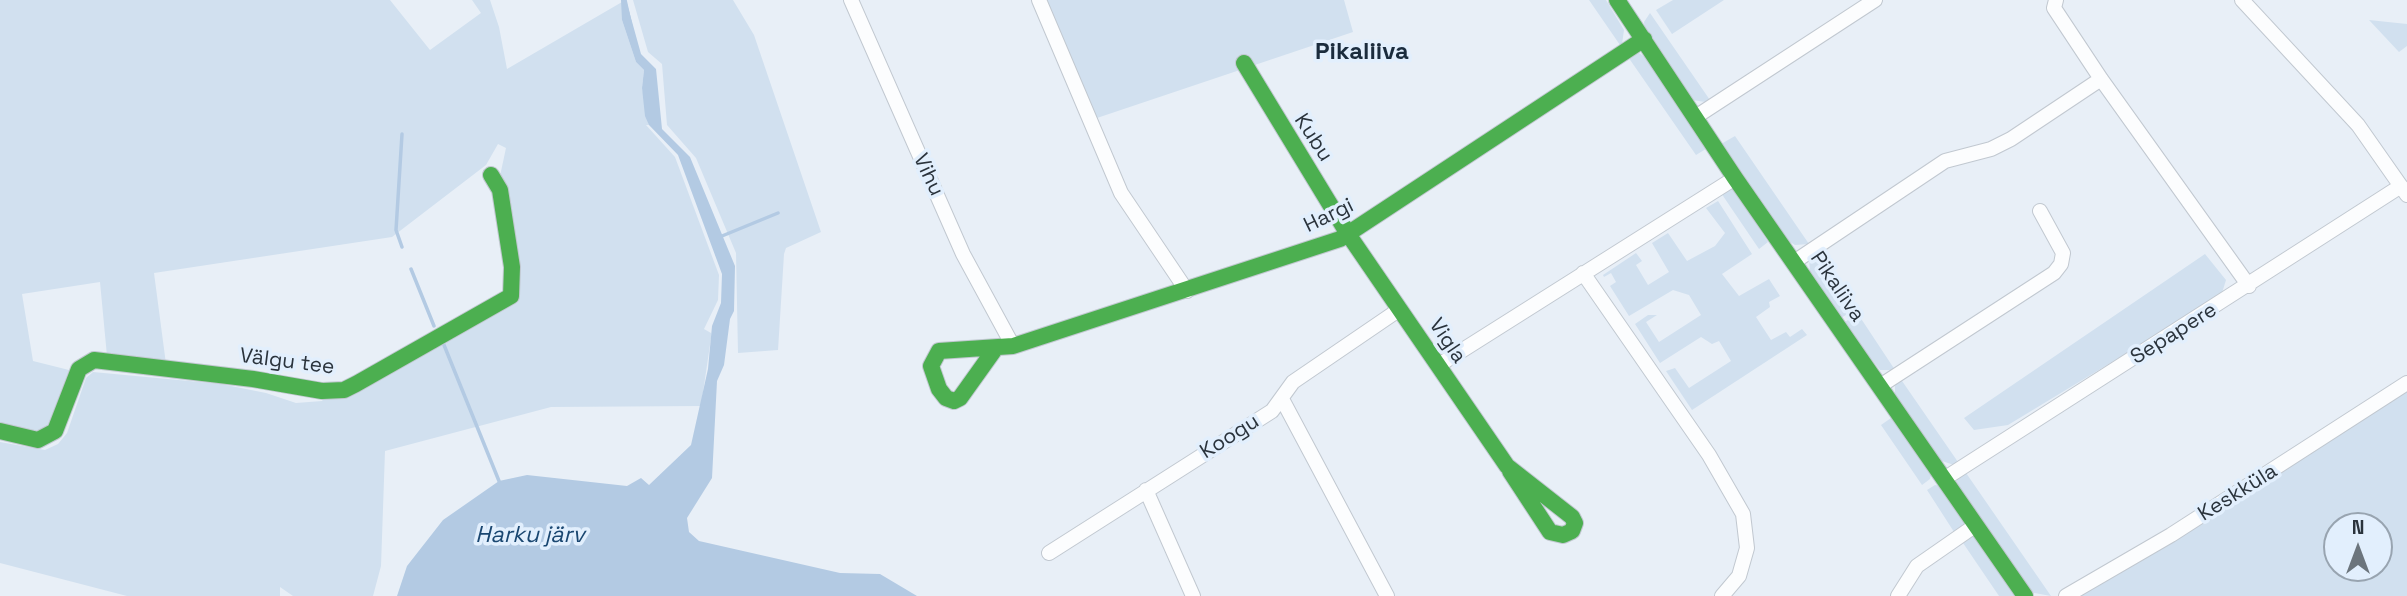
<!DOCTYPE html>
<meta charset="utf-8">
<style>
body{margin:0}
#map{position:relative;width:2407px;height:596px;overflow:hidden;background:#e8eff7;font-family:"Space Grotesk",sans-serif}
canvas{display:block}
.north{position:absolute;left:2323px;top:512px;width:70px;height:70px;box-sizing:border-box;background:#e2effd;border:2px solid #98a4b0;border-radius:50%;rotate:0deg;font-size:19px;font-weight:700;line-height:28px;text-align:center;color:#2a333c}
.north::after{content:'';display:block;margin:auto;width:24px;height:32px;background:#6c757d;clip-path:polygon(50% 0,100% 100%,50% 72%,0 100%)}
</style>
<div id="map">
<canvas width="2407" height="596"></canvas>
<div class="north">N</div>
</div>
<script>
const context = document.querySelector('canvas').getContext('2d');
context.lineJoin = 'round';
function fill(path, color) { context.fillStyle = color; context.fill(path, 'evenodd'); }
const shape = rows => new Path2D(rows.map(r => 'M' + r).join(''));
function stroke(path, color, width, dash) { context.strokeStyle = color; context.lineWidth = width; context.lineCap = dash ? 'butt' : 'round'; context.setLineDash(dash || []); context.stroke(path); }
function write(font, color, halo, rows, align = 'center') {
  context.font = font + ' "Space Grotesk",sans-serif'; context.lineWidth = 7; context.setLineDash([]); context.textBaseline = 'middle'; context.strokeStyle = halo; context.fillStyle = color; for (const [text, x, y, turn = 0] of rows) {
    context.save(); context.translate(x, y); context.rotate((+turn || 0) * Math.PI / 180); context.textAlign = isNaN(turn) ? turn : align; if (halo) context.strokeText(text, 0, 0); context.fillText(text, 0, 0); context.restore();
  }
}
const green = shape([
 [0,0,390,0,430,50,481,13,472,0,490,0,499,27,507,69,622,2,622,20,636,62,644,70,642,88,649,125,646,125,675,157,719,275,718,300,704,329,711,333,711,338,701,406,551,407,385,451,381,566,373,596,293,596,280,587,280,596,127,596,0,563,0,442,45,450,58,444,67,433,86,378,93,372,221,384,266,393,296,403,322,401,326,396,508,304,500,176,506,148,498,144,486,165,392,237,154,273,166,364,107,356,100,282,22,294,33,361,73,371,56,418,42,433,0,425],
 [633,0,733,0,754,35,821,232,786,248,784,254,778,350,738,353,736,253,696,158,667,125,662,64,648,52],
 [1044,0,1344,0,1353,32,1094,119],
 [1589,0,1606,0,1624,30,1622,44,1620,45],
 [1673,0,1724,0,1672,34,1656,10],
 [1650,13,1712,103,1692,100,1645,32,1644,22],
 [2369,20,2407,24,2407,46,2399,52],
 [1639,53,1645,57,1709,147,1696,155,1626,54],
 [1735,136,1809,244,1795,245,1787,240,1721,144],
 [1733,188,1768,242,1759,249,1719,190],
 [1718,201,1752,254,1722,274,1739,296,1769,279,1780,296,1769,302,1770,307,1756,317,1771,340,1786,332,1790,337,1802,329,1807,335,1692,410,1666,371,1675,368,1689,388,1731,361,1719,341,1712,344,1701,337,1660,363,1635,324,1648,315,1657,315,1646,322,1659,342,1701,315,1689,295,1673,290,1629,316,1610,286,1616,282,1611,273,1604,277,1603,275,1636,253,1642,261,1636,265,1648,285,1669,272,1652,243,1668,233,1687,261,1715,246,1725,233,1706,208],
 [1814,251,1854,310,1841,318,1810,273,1809,257],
 [2205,254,2226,280,2221,296,2008,425,1974,430,1964,418],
 [1858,314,1895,370,1880,370,1843,323],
 [1900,378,1958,462,1954,465,1939,460,1895,396,1895,386],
 [2407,390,2407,596,2078,596,2216,516],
 [2337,526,2379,526,2379,568,2337,568],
 [1891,418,1932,471,1930,479,1922,485,1881,425],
 [1964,470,2051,596,2029,592,1959,490,1956,478],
 [1935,485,1940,486,1965,524,1956,535,1927,490],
 [1967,536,1975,536,2017,596,1999,596,1961,540]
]);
const water = shape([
 [621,0,626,0,641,54,656,69,662,129,690,157,735,266,734,311,730,319,724,365,717,381,712,478,687,518,689,532,699,541,840,573,880,574,917,596,397,596,407,566,443,520,499,481,527,475,627,486,641,478,649,485,691,445,708,369,712,326,721,303,722,274,678,155,649,125,645,116,642,88,644,70,636,62,622,20]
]);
const stream = shape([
 [625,0,631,27],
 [722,236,778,213],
 [402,247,396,230,402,134],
 [411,269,434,326],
 [444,345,499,481]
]);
const street = shape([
 [851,0,963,254,1013,346],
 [1039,0,1121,193,1187,291],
 [2056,0,2054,8,2101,79,2249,286],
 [2242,0,2358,125,2407,195],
 [1697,116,1875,0],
 [1794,262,1945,161,1991,149,2011,139,2101,79],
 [1583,273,1709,455,1743,514,1747,548,1739,576,1722,596],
 [1439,365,1735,178],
 [1880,386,2054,273,2061,264,2063,253,2040,211],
 [1282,399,1387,596],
 [1944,479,2401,186],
 [1146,490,1193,596],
 [1049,553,1272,411,1293,382,1400,309],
 [1898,596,1917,566,1976,525],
 [2066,596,2171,535,2407,383]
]);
const fast = shape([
 [1617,0,1735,178,2025,596],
 [1244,63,1348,234,1507,466,1572,517,1575,523,1572,531,1563,535,1550,532,1510,471],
 [995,349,960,398,954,401,946,398,939,389,931,366,939,351,1013,346,1340,239,1644,39],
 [0,431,38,440,55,431,79,369,94,360,253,379,322,391,344,390,356,384,511,296,512,267,500,190,491,175]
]);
const streetNames = [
 ["Kubu",1313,138,57],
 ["Vihu",928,175,65],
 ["Hargi",1329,216,-26],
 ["Pikaliiva",1837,287,56],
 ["Sepapere",2174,334,-32],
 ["Vigla",1447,341,56],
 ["Välgu tee",287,362,7],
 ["Koogu",1230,437,-32],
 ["Keskküla",2238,493,-32]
];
const waterNames = [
 ["Harku järv",530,536]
];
const quarterNames = [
 ["Pikaliiva",1362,52]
];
fill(green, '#d1e0ef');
fill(water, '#b3cae3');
stroke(stream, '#b3cae3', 3.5);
stroke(street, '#c1c8d0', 16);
stroke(fast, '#c1c8d0', 18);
stroke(street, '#fcfdfe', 14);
stroke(fast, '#4caf50', 16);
write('21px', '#2a333c', '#e2effd', streetNames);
write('italic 23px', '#1a4771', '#e2effd', waterNames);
write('bold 24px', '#1b2c3d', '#e2effd', quarterNames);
</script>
